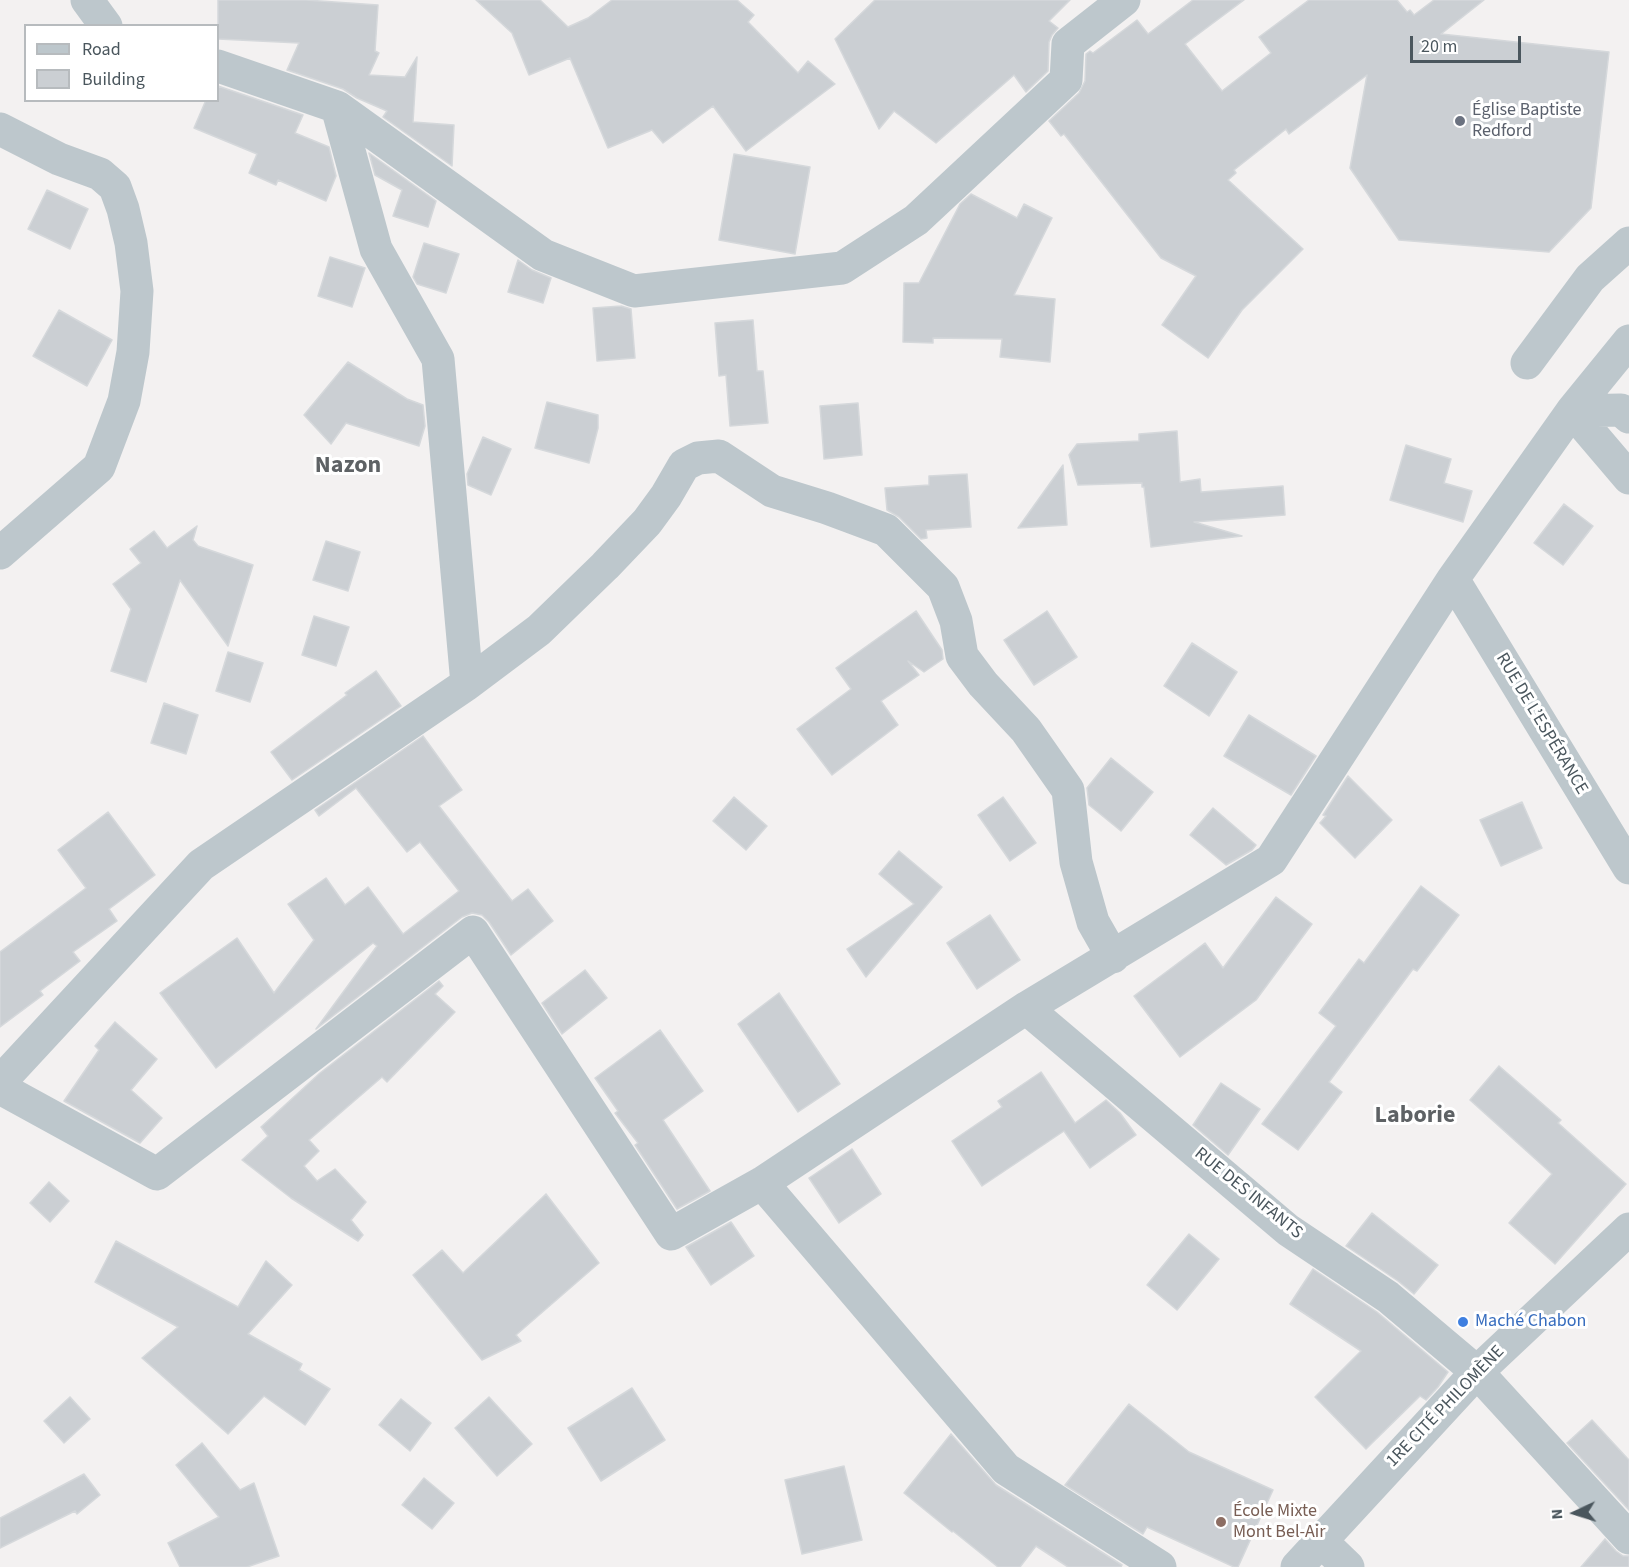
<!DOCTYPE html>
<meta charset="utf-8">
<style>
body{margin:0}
#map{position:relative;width:1629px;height:1567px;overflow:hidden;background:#f3f1f1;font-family:"Source Sans 3",sans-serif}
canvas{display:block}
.legend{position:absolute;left:24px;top:24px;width:195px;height:78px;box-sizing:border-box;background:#fff;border:2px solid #b7bbbe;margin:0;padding:8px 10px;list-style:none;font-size:18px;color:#4a565d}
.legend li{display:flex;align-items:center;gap:12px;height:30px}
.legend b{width:30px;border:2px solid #b7bbbe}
.north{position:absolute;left:1545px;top:1483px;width:60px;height:60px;-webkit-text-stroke:4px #fff;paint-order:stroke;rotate:266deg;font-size:16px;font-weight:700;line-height:24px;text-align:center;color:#4a565d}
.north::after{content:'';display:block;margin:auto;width:21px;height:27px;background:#4a565d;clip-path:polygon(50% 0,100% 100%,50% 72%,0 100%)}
.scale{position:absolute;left:1410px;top:36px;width:111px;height:27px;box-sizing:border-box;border:3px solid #4a565d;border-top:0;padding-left:8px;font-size:18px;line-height:21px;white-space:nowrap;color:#4a565d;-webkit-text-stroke:4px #fff;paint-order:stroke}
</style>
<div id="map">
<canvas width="1629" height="1567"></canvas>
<ul class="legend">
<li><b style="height:8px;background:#bdc7cc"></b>Road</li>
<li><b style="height:16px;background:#cbcfd3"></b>Building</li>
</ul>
<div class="north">N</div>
<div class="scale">20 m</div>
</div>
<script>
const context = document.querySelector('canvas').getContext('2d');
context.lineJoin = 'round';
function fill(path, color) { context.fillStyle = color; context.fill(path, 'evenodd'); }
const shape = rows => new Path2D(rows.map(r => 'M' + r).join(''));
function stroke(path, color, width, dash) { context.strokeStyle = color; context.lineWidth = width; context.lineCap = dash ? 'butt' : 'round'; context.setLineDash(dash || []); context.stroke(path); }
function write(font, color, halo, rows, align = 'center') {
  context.font = font + ' "Source Sans 3",sans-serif'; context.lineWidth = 6; context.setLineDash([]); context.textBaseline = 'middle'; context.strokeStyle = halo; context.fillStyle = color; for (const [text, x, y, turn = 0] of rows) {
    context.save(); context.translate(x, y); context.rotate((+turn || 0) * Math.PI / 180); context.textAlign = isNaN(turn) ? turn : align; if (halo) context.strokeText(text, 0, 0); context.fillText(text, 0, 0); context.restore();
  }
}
const building = shape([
 [218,0,306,0,378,5,375,51,379,53,369,75,405,77,417,57,413,122,454,125,452,166,383,117,387,111,357,98,343,89,287,70,299,43,218,39,218,0],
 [476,0,540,0,568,27,588,18,612,0,737,0,754,15,748,22,798,73,808,61,835,84,746,151,713,106,663,143,652,130,608,148,570,58,529,75,512,33,476,0],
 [875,0,1070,0,1049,21,1058,28,1052,35,1049,42,1048,71,1026,92,1014,75,936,143,894,111,879,129,835,39,875,0],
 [1193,0,1244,0,1185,44,1222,91,1271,53,1259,37,1309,0,1397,0,1407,12,1410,10,1414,15,1434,0,1484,0,1441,34,1609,52,1591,208,1549,252,1399,240,1350,168,1367,75,1289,134,1286,129,1234,170,1236,173,1228,180,1303,249,1242,310,1208,358,1162,325,1196,276,1161,258,1064,134,1061,136,1049,121,1079,93,1085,81,1086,54,1090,51,1093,53,1137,20,1148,34,1193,0],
 [218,86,303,115,295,133,329,147,336,176,326,201,278,180,276,185,249,173,257,154,194,128,206,100,218,100,218,86],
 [369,153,436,201,428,227,393,216,402,190,375,175,369,153],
 [734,154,810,167,795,254,719,240,734,154],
 [47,190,88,209,70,249,28,229,47,190],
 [971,194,1017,218,1024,204,1052,218,1014,295,1055,299,1050,362,1000,357,1002,339,933,338,933,343,903,342,904,283,919,283,960,204,971,194],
 [424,243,459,254,446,293,417,284,413,277,424,243],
 [330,257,365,268,352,307,318,296,330,257],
 [518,260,532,270,551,278,543,303,508,292,518,260],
 [621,306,631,309,635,358,597,361,593,308,621,306],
 [59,310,112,340,87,386,33,356,59,310],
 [753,320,757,371,763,371,768,423,730,426,726,375,719,376,715,323,753,320],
 [348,362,407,399,423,405,425,426,419,446,346,423,331,444,304,415,348,362],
 [547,402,598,415,598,428,589,463,535,448,547,402],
 [858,403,862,455,824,459,820,406,858,403],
 [1177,431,1180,482,1200,479,1201,492,1283,486,1285,515,1194,522,1242,536,1151,547,1144,487,1142,487,1142,483,1078,485,1069,455,1077,444,1139,441,1139,434,1177,431],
 [483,437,511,449,491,495,468,485,467,474,483,437],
 [1406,445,1451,459,1444,483,1472,491,1463,522,1390,500,1406,445],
 [1063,465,1067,525,1018,528,1063,465],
 [967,474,971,527,926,530,927,538,921,539,899,517,887,510,885,488,929,485,929,476,967,474],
 [1564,504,1593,526,1563,565,1534,543,1564,504],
 [197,526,193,540,198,546,253,565,228,646,180,580,146,682,111,671,131,609,113,584,141,563,130,549,154,531,167,548,197,526],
 [326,541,360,552,348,591,313,580,326,541],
 [916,611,942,650,943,659,924,672,908,661,919,675,881,701,898,725,832,775,797,729,851,689,836,668,916,611],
 [1047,611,1077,657,1034,685,1004,640,1047,611],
 [314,616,349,627,336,666,302,655,314,616],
 [1192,643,1237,672,1209,716,1164,686,1192,643],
 [228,652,263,663,250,702,216,691,228,652],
 [376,671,401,706,292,780,271,752,347,695,345,693,376,671],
 [164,703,198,715,186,754,151,743,164,703],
 [1249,715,1316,756,1291,795,1224,756,1249,715],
 [423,736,462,790,439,806,512,901,528,889,553,921,511,955,489,922,482,915,472,913,462,917,316,1029,377,946,373,943,216,1068,160,993,237,938,274,993,314,940,288,904,326,878,345,905,368,887,403,934,459,891,420,842,407,852,356,788,319,816,315,810,423,736],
 [1111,758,1153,792,1121,831,1089,805,1087,788,1111,758],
 [1348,776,1392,820,1355,858,1320,823,1326,816,1323,815,1348,776],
 [734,797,767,826,746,850,713,821,734,797],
 [1003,797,1036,843,1010,861,978,815,1003,797],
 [1522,802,1542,848,1501,866,1480,820,1522,802],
 [1213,808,1256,845,1252,850,1226,865,1190,835,1213,808],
 [108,812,155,875,109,909,117,921,73,952,80,961,40,991,43,995,0,1027,0,952,86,888,58,850,108,812],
 [899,851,942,887,866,977,847,949,914,904,879,874,899,851],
 [1421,886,1459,915,1417,971,1413,969,1329,1082,1342,1092,1298,1150,1262,1124,1336,1026,1319,1013,1359,959,1364,963,1421,886],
 [1276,897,1312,924,1256,1000,1180,1057,1134,996,1205,943,1223,968,1276,897],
 [990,915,1020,960,977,989,947,943,990,915],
 [585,970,607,998,562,1034,542,1003,585,970],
 [439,981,443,986,435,994,455,1012,387,1082,382,1077,309,1140,319,1151,304,1166,317,1181,335,1169,366,1202,351,1220,363,1235,358,1241,291,1198,242,1160,268,1136,261,1127,320,1073,439,981],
 [779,993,840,1084,798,1112,738,1024,779,993],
 [115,1022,157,1059,131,1090,162,1118,140,1143,64,1101,99,1050,95,1046,115,1022],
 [660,1030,703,1091,663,1120,710,1191,677,1209,635,1145,638,1143,615,1113,618,1111,595,1078,660,1030],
 [1499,1066,1561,1120,1558,1123,1626,1184,1555,1264,1509,1223,1552,1174,1470,1100,1499,1066],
 [1041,1072,1075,1123,1106,1100,1120,1113,1136,1135,1090,1168,1064,1131,982,1186,952,1141,1002,1107,998,1101,1041,1072],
 [1221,1083,1260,1109,1228,1155,1193,1125,1221,1083],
 [852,1149,881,1194,839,1223,809,1178,852,1149],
 [49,1182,69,1201,50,1222,30,1203,49,1182],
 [546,1194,599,1263,516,1335,521,1341,482,1360,413,1275,442,1250,463,1273,546,1194],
 [1372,1213,1438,1265,1414,1294,1398,1281,1346,1246,1372,1213],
 [731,1222,754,1256,711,1285,686,1247,731,1222],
 [1189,1234,1219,1259,1177,1310,1147,1285,1189,1234],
 [116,1241,238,1307,266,1261,292,1285,248,1334,302,1364,299,1370,330,1389,305,1425,264,1396,228,1434,142,1358,178,1327,95,1282,116,1241],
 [1313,1269,1377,1312,1448,1372,1438,1387,1426,1400,1420,1396,1366,1449,1315,1397,1361,1351,1290,1304,1313,1269],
 [632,1388,665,1440,601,1481,568,1428,632,1388],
 [70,1397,90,1419,64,1443,44,1421,70,1397],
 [489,1397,532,1444,497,1476,455,1428,489,1397],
 [401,1399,431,1423,410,1451,379,1425,401,1399],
 [1129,1404,1189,1452,1273,1490,1238,1567,1234,1567,1147,1527,1143,1534,1065,1485,1129,1404],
 [1592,1420,1629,1460,1629,1510,1567,1443,1592,1420],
 [951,1434,996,1485,1122,1565,1121,1567,1068,1567,1036,1546,1020,1567,998,1567,953,1531,952,1532,904,1493,951,1434],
 [202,1443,240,1490,254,1483,279,1556,247,1567,180,1567,168,1543,219,1517,176,1465,202,1443],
 [844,1466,862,1540,802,1554,785,1480,844,1466],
 [84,1474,100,1495,77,1514,75,1511,0,1548,0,1518,84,1474],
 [424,1478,454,1503,432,1529,402,1505,424,1478],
 [1605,1539,1616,1551,1623,1556,1629,1556,1629,1567,1581,1567,1605,1539]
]);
const minor = shape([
 [87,0,106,26],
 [218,66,337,107,543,255,634,291,842,268,916,220,1066,80,1068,44,1124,0],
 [0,129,59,159,100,174,115,187,123,209,131,243,137,291,133,352,124,401,99,467,0,553],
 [1527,363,1590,278,1629,243],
 [1629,417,1621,410,1572,411,1629,478],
 [1453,579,1629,868],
 [467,684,539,630,605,566,647,522,666,496,684,465,698,458,719,456,772,491,827,508,886,530,943,587,956,621,962,656,983,684,1026,730,1068,790,1076,862,1093,922,1113,957],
 [1026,1008,1288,1230,1388,1297,1477,1372,1629,1538],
 [0,1082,201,865,467,684,438,359,376,249,337,107],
 [0,1088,157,1174,473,932,671,1234,762,1183,1026,1008,1271,860,1453,579,1572,411,1629,341],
 [762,1183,1006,1469,1160,1567],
 [1321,1541,1348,1567],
 [1297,1567,1477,1372,1629,1229]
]);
const markers = [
 [1460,121,6,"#6b7280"],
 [1463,1322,6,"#3f7fe0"],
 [1221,1522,6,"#8d6e63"]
];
const worshipNames = [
 ["Église Baptiste",1472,111],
 ["Redford",1472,132]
];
const streetNames = [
 ["RUE DE L’ESPÉRANCE",1541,724,59],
 ["RUE DES INFANTS",1248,1194,39],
 ["1RE CITÉ PHILOMÈNE",1446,1407,-46]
];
const shopNames = [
 ["Maché Chabon",1475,1322]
];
const educationNames = [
 ["École Mixte",1233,1512],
 ["Mont Bel-Air",1233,1533]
];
const districtNames = [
 ["Nazon",348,467],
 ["Laborie",1415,1117]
];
fill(building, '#cbcfd3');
stroke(building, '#d5d8db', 1.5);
stroke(minor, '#bdc7cc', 33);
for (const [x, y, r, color] of markers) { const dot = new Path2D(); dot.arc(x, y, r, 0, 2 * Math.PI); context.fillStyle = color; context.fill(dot); stroke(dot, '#fff', 2); }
write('18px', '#5b616d', '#fff', worshipNames, 'left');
write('18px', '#4a565d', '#fff', streetNames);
write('18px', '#366cbe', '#fff', shopNames, 'left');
write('18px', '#785e54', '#fff', educationNames, 'left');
write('bold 24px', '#5e6265', '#fff', districtNames);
</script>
